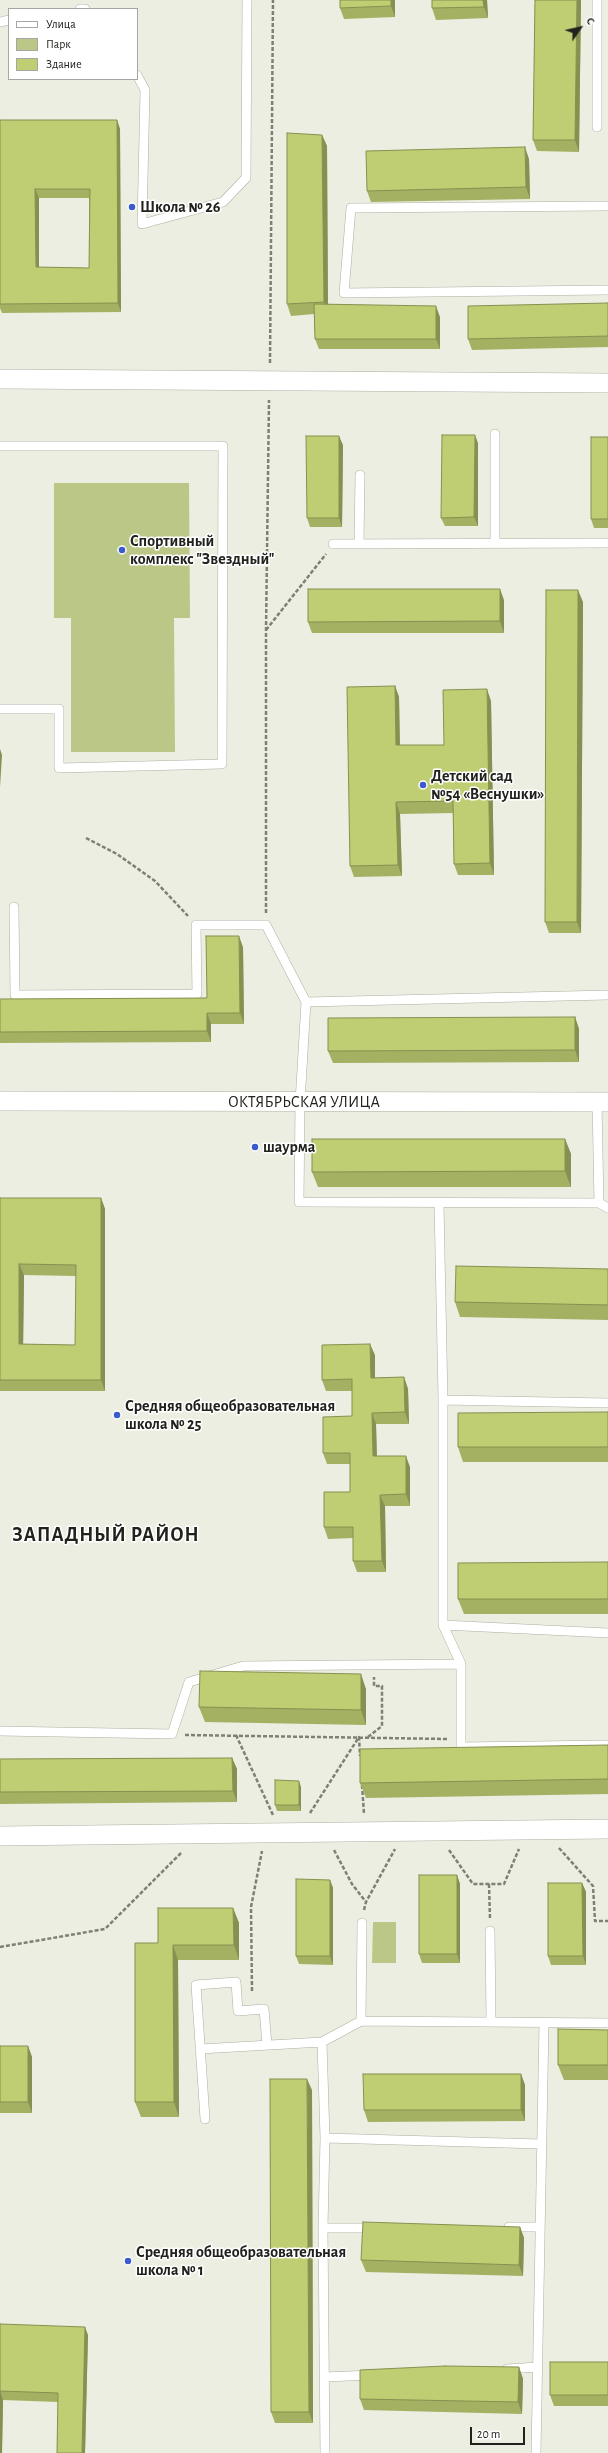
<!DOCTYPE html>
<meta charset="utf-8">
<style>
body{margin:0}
#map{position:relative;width:608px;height:2453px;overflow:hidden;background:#ebeee0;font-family:"Alegreya Sans",sans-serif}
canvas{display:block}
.legend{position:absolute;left:8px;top:8px;width:130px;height:72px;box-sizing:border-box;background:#fff;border:1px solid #a6a7a5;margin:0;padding:5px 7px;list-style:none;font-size:12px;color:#21221d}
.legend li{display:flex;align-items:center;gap:8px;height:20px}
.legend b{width:20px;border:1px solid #a6a7a5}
.north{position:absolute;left:560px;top:8px;width:40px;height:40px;-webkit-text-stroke:3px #fff;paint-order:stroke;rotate:56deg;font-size:11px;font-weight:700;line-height:16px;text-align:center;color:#21221d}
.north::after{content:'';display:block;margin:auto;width:14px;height:18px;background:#21221d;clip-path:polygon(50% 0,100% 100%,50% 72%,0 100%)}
.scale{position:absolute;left:470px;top:2427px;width:55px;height:18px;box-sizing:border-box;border:2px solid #21221d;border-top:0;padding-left:5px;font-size:12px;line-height:14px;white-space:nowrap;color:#21221d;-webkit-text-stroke:3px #fff;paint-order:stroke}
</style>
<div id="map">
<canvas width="608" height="2453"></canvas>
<ul class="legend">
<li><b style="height:5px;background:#fff"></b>Улица</li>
<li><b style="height:11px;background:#bbc787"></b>Парк</li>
<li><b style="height:11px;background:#bfce73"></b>Здание</li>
</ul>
<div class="north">С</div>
<div class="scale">20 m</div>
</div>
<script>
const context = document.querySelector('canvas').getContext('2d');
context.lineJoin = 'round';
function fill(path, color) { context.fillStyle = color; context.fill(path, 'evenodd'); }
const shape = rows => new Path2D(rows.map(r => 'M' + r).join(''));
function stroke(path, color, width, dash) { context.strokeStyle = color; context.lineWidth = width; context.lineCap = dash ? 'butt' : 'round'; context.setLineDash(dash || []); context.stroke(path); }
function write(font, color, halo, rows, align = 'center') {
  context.font = font + ' "Alegreya Sans",sans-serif'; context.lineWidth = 3; context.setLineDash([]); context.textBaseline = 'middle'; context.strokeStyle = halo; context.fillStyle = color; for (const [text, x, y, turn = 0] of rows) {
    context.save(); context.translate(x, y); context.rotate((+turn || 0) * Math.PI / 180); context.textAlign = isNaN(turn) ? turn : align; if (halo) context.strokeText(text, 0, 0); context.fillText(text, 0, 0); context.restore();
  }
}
const green = shape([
 [54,483,189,483,190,618,174,618,175,752,71,752,71,618,54,618],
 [373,1922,396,1922,396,1963,372,1963]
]);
const path = shape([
 [270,363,273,0],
 [266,630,326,554],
 [86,838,117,854,155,881,188,916],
 [266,913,266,630,269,400],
 [185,1735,448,1739],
 [236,1735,273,1815],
 [368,1737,382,1726,382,1686,374,1686,374,1677],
 [362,1785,364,1814],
 [310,1813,359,1737,360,1756],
 [559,1848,593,1886,595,1921,608,1921],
 [334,1850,352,1884,366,1902],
 [449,1850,473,1884,504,1884,519,1849],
 [489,1884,490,1919],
 [364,1910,366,1902,395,1849],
 [0,1947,105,1929,181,1853],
 [252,1991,251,1907,262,1851]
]);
const lane = shape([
 [80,9,85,9],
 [0,22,9,20],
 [137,75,145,90,142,224,223,202,246,178,247,0],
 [597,127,597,0],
 [608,206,351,208,344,293,608,290],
 [0,446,223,446,222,764,59,768,59,709,0,709],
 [495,543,495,434],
 [333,544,608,543],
 [359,544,360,475],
 [14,907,15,995,197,994,196,925,266,925,306,1002,300,1102,299,1202,599,1203,597,1102],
 [306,1002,608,995],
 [599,1203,608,1208],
 [439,1204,443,1400,443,1625,461,1664,461,1747,608,1745],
 [443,1400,608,1403],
 [443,1625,608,1633],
 [0,1731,172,1734,189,1682,243,1666,461,1664],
 [490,1931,491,2022],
 [361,2021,362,1923],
 [322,2042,325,2138,323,2228,325,2453],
 [200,2049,322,2042,361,2021,608,2023],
 [205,2119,196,1985,236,1982,238,2011,264,2009,267,2045],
 [325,2138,541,2144],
 [509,2227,539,2227],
 [323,2228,374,2228],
 [507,2369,538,2367],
 [325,2377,372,2375],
 [536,2453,544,2023]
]);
const street = shape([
 [0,379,608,383],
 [0,1101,608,1102],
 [0,1836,608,1829]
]);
const wall = shape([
 [340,0,395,0,395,17,344,19,340,8],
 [432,0,487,0,488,18,436,20,432,8],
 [535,0,581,0,579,152,537,151,533,140],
 [0,120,117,120,120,129,121,312,2,313,0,308],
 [39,198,89,198,89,268,39,267],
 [322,135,327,146,328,304,440,317,440,349,319,349,315,339,314,314,291,316,287,304],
 [529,159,530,199,371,202,367,191],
 [608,303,608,347,472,350,468,339],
 [608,437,608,528,594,528,591,519],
 [478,443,478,526,445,526,441,518],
 [343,445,342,527,310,527,307,518],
 [504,600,504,633,312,633,308,622],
 [583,602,581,933,549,933,545,922],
 [395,686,399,697,400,745,444,745,491,701,494,875,458,875,454,864,453,813,400,814,402,876,354,877,350,866],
 [243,947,244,1024,211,1024,211,1042,0,1043,0,999,207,998],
 [575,1017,579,1029,579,1062,333,1063,328,1051],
 [565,1139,571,1154,571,1187,318,1187,312,1172],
 [0,1198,101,1198,105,1209,105,1391,0,1391],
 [24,1275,76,1276,75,1345,23,1344],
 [608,1269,608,1320,460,1317,455,1302],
 [375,1355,375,1378,404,1377,408,1389,409,1424,376,1424,377,1456,410,1467,410,1506,385,1506,386,1572,357,1572,353,1561,353,1538,328,1539,324,1527,350,1492,350,1464,327,1464,323,1453,352,1416,352,1391,326,1391,322,1380],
 [608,1412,608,1462,463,1462,458,1447],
 [608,1562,608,1614,464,1614,458,1599],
 [366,1689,366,1725,205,1722,199,1707],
 [608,1745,608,1794,366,1798,360,1783],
 [232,1758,237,1769,237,1802,0,1804,0,1759],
 [301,1787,301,1811,277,1811,275,1805],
 [457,1875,460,1884,460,1963,422,1963,419,1954],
 [330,1880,333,1888,333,1965,299,1964,296,1956],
 [582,1883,586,1892,586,1965,551,1965,548,1956],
 [233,1908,239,1923,239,1960,178,1960,179,2117,141,2117,135,2102,158,1943],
 [608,2030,608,2080,564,2080,558,2065],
 [0,2046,28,2046,32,2057,32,2113,0,2113],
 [521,2074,525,2085,525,2121,368,2122,364,2110],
 [312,2090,313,2423,275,2423,271,2412],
 [520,2227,524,2238,523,2276,366,2272,361,2260],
 [0,2324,88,2335,85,2453,57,2453,58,2402,3,2400,2,2453,0,2453],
 [608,2362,608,2406,554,2406,550,2395],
 [519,2367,523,2379,522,2414,364,2410,360,2399]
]);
const shadedWall = shape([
 [391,0,395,0,395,17,391,6],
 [483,0,487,0,488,18,484,7],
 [577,0,581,0,579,152,575,140],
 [117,120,120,129,121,312,118,303],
 [322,135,327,146,328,314,324,302],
 [525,147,529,159,530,199,526,187],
 [35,189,39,198,39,276,36,267],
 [436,306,440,317,440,349,436,339],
 [475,435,478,443,478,526,474,517],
 [339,436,343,445,342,527,339,518],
 [500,589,504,600,504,633,500,621],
 [578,590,583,602,581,933,577,922],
 [395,686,399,697,400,757,396,745],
 [487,689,491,701,494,875,490,863],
 [0,749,2,755,0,787],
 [396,802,400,814,402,876,398,865],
 [239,936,243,947,244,1024,240,1013],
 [207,1013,211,1024,211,1042,207,1031],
 [575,1017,579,1029,579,1062,575,1050],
 [565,1139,571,1154,571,1187,565,1171],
 [101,1198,105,1209,105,1391,101,1380],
 [19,1264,24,1275,23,1356,19,1344],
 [370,1344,375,1355,375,1389,371,1378],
 [404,1377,408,1389,409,1424,405,1412],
 [372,1413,376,1424,377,1467,373,1456],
 [406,1456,410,1467,410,1506,406,1494],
 [380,1495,385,1506,386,1572,382,1561],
 [361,1674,366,1689,366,1725,361,1710],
 [232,1758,237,1769,237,1802,233,1791],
 [299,1781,301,1787,301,1811,299,1805],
 [457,1875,460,1884,460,1963,457,1954],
 [330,1880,333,1888,333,1965,330,1956],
 [582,1883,586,1892,586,1965,583,1956],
 [233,1908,239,1923,239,1960,234,1945],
 [173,1945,178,1960,179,2117,174,2102],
 [28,2046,32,2057,32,2113,28,2102],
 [521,2074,525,2085,525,2121,521,2110],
 [307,2079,312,2090,313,2423,309,2412],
 [520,2227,524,2238,523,2276,519,2265],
 [85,2327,88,2335,85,2453,82,2453],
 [519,2367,523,2379,522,2414,518,2402],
 [0,2391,3,2400,2,2453,0,2453]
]);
const building = shape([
 [340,0,391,0,391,6,340,8,340,0],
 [432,0,483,0,484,7,432,8,432,0],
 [535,0,577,0,575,140,533,140,535,0],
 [0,120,117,120,118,303,0,304,0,120],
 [35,189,90,189,89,268,36,267,35,189],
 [287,133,322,135,324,302,287,304,287,133],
 [525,147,526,187,367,191,366,151,525,147],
 [608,303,608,336,468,339,468,306,608,303],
 [314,304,436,306,436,339,315,339,314,304],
 [442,435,475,435,474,517,441,518,442,435],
 [306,436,339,436,339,518,307,518,306,436],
 [591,437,608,437,608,519,591,519,591,437],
 [308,589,500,589,500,621,308,622,308,589],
 [546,590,578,590,577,922,545,922,546,590],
 [395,686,396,745,444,745,443,690,487,689,490,863,454,864,453,801,396,802,398,865,350,866,347,687,395,686],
 [206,936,239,936,240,1013,207,1013,207,1031,0,1032,0,999,207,998,206,936],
 [575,1017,575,1050,328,1051,328,1018,575,1017],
 [312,1139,565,1139,565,1171,312,1172,312,1139],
 [0,1198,101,1198,101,1380,0,1380,0,1198],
 [19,1264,76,1265,75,1345,19,1344,19,1264],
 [456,1266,608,1269,608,1305,455,1302,456,1266],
 [370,1344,371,1378,404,1377,405,1412,372,1413,373,1456,406,1456,406,1494,380,1495,382,1561,353,1561,353,1527,324,1527,324,1492,350,1492,350,1453,323,1453,323,1417,352,1416,352,1379,322,1380,322,1345,370,1344],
 [608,1412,608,1447,458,1447,458,1413,608,1412],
 [608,1562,608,1599,458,1599,458,1563,608,1562],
 [200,1671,361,1674,361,1710,199,1707,200,1671],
 [608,1745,608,1779,360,1783,360,1749,608,1745],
 [232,1758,233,1791,0,1792,0,1759,232,1758],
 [275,1780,299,1781,299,1805,275,1805,275,1780],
 [419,1875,457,1875,457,1954,419,1954,419,1875],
 [296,1879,330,1880,330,1956,296,1956,296,1879],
 [548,1883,582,1883,583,1956,548,1956,548,1883],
 [158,1908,233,1908,234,1945,173,1945,174,2102,135,2102,135,1943,158,1943,158,1908],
 [558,2029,608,2030,608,2065,558,2065,558,2029],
 [0,2046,28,2046,28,2102,0,2102,0,2046],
 [363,2074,521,2074,521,2110,364,2110,363,2074],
 [270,2079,307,2079,309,2412,271,2412,270,2079],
 [363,2222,520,2227,519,2265,361,2260,363,2222],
 [0,2324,85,2327,82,2453,57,2453,58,2393,0,2391,0,2400,0,2324],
 [550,2362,608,2362,608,2395,550,2395,550,2362],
 [445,2366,519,2367,518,2402,360,2399,360,2370,445,2366]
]);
const markers = [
 [132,207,4,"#3b5bcd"],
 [122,550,4,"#3b5bcd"],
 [423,785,4,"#3b5bcd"],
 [255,1147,4,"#3b5bcd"],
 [117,1415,4,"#3b5bcd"],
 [128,2261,4,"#3b5bcd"]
];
const poiNames = [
 ["Школа № 26",140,207],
 ["Спортивный",130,541],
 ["комплекс \"Звездный\"",130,559],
 ["Детский сад",431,776],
 ["№54 «Веснушки»",431,794],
 ["шаурма",263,1147],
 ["Средняя общеобразовательная",125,1406],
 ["школа № 25",125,1424],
 ["Средняя общеобразовательная",136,2252],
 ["школа № 1",136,2270]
];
const streetNames = [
 ["ОКТЯБРЬСКАЯ УЛИЦА",304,1102]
];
const districtNames = [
 ["ЗАПАДНЫЙ РАЙОН",106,1535]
];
fill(green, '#bbc787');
stroke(lane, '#acafa1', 10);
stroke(street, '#acafa1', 20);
stroke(path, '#7e8077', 2.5, [4, 2]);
stroke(lane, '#fff', 9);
stroke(street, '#fff', 19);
fill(wall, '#a4b163');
fill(shadedWall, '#869050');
fill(building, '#bfce73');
stroke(building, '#869050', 1);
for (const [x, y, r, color] of markers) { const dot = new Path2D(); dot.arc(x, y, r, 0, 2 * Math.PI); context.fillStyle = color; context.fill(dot); stroke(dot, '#fff', 1.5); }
write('bold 16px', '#21221d', '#fff', poiNames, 'left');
write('16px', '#21221d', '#fff', streetNames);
context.letterSpacing = '1px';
write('bold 20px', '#21221d', '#fff', districtNames);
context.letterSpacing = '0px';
</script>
